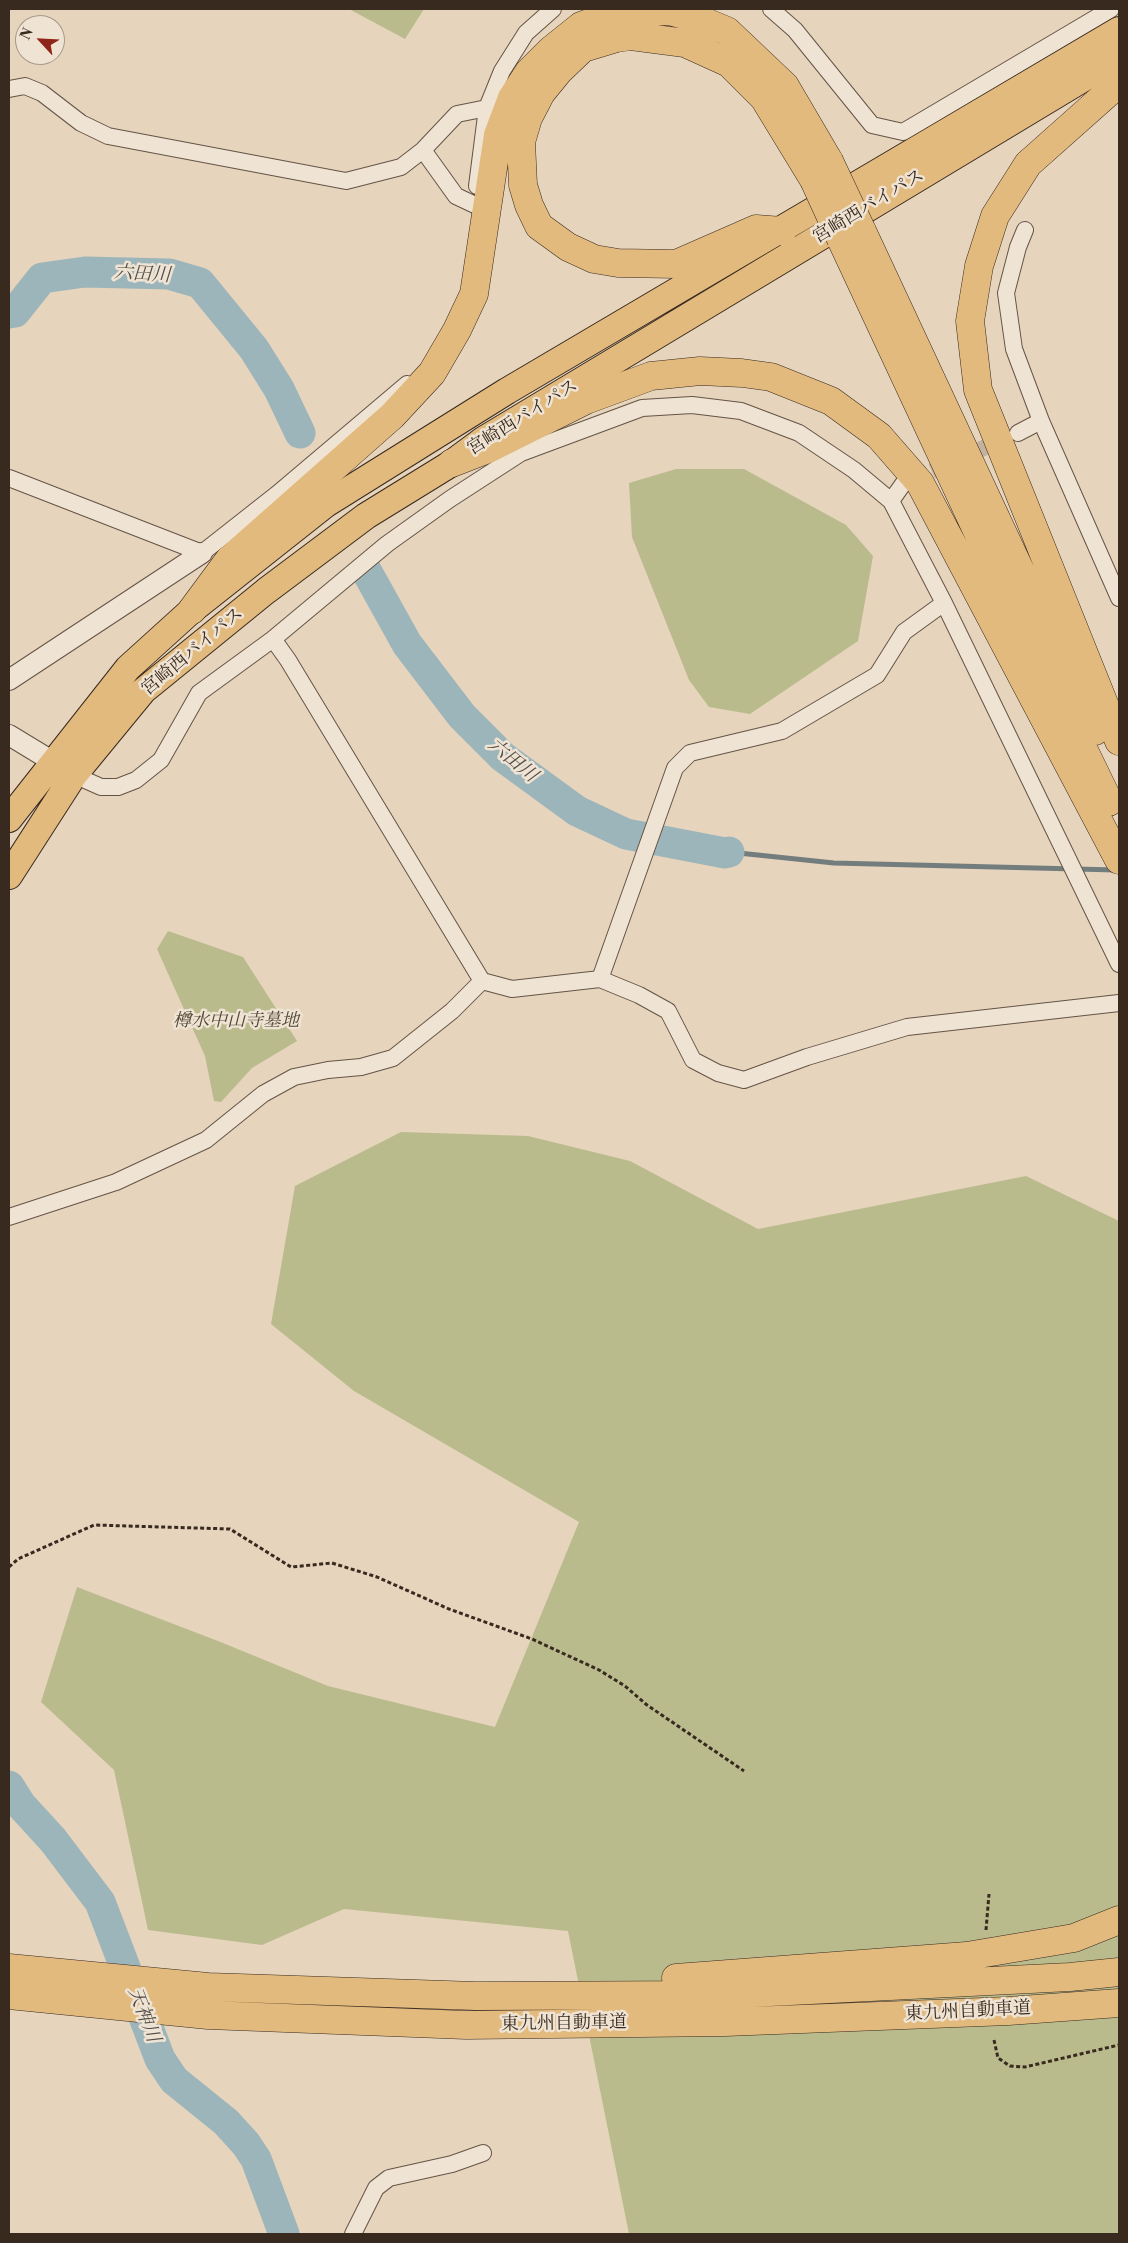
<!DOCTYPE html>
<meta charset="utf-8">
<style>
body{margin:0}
#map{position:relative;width:1128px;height:2243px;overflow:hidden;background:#e6d4bc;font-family:"Libre Bodoni",serif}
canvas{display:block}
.frame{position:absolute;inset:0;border:10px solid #382a1f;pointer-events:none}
.north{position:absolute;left:15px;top:15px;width:50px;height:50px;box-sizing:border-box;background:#efe3d3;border:1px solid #a6998b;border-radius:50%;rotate:295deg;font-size:14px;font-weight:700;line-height:20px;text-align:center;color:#382a1f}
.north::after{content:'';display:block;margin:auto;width:18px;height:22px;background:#8f2418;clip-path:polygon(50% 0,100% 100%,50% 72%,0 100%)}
</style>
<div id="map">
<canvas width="1128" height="2243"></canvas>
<div class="frame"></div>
<div class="north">N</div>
</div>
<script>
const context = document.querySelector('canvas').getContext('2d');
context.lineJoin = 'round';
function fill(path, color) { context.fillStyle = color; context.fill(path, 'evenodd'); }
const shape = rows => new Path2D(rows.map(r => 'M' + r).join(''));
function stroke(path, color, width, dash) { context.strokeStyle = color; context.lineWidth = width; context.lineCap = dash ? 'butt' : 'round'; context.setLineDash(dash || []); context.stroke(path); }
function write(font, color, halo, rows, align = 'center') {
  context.font = font + ' "Libre Bodoni","Noto Serif JP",serif'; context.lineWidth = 5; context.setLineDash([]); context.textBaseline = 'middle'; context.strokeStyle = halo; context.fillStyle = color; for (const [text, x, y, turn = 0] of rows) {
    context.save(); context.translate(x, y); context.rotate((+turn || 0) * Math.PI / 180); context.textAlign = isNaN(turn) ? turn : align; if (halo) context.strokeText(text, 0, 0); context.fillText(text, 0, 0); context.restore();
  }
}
const green = shape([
 [349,9,424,9,405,39],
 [676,469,744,469,846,525,873,556,858,641,750,714,709,707,689,680,632,537,629,483],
 [168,931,243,957,297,1041,252,1068,221,1102,214,1101,205,1056,157,949],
 [401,1132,528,1136,630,1161,758,1229,1026,1176,1119,1221,1119,2234,629,2234,568,1931,344,1909,262,1945,148,1930,114,1770,41,1702,77,1587,218,1641,328,1686,495,1727,579,1522,354,1391,271,1324,295,1186]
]);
const stream = shape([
 [729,852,834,863,1116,870]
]);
const river = shape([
 [9,313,15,312,42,278,85,272,169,274,200,283,254,349,279,389,300,433],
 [367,572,407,644,462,716,503,757,577,811,626,834,725,853,729,852],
 [9,1786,21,1805,53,1840,100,1902,160,2059,174,2080,226,2122,246,2144,256,2159,284,2234]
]);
const minorTunnel = shape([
 [910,481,1006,438]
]);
const path = shape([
 [9,1567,18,1559,94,1525,230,1529,291,1567,332,1563,377,1577,449,1609,532,1639,599,1670,625,1686,647,1705,744,1771],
 [986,1930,989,1894],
 [994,2040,998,2058,1010,2066,1025,2067,1119,2045]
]);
const minor = shape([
 [771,9,795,30,872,125,903,132,1111,9],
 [9,89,25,86,42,93,81,123,108,136,346,181,401,167,423,150,457,114,487,108],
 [423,150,456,196,475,205],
 [477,186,487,108,502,71,526,33,553,9],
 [1025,230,1018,247,1006,293,1014,349,1041,421,1119,598],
 [1018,433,1041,421],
 [9,478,202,553,277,494,407,384],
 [891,501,903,484],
 [273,639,288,660,482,981,512,989,600,979,639,995,668,1011,693,1060,718,1073,744,1080,807,1057,907,1027,1119,1003],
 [74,775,101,787,118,787,136,780,161,760,199,693,273,639,387,544,450,499,521,453,642,408,692,405,741,411,799,433,854,470,891,501,944,603,1119,964],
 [600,979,675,768,690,753,782,731,877,675,904,632,944,603],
 [9,1217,116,1182,206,1140,263,1094,294,1077,328,1070,361,1067,393,1058,452,1011,482,981],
 [353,2234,376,2188,389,2178,452,2164,483,2153]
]);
const tertiary = shape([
 [9,680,202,553],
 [9,735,65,769]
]);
const trunk = shape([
 [9,819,128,668,192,610,326,504,507,391,1119,30],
 [9,876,74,775,143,691,266,591,366,516,452,463,483,440,1119,57]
]);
const motorway = shape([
 [1119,83,1028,164,995,216,979,266,970,321,978,390,1119,741],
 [861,229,1095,731],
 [782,231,756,229,676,264,618,263,594,259,568,247,539,226,529,205,523,185,521,142,528,118,541,93,559,71,583,48,616,38,631,36,685,43,729,63,764,98,814,180],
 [841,239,981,539,1109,802],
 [452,463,488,449,586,400,651,376,700,371,742,373,771,377,831,401,879,436,920,483,1119,860],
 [192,610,229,560,392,416,432,373,457,330,474,294,498,135,512,98,529,72,551,50,581,26,620,12,669,11,696,18,727,31,785,86,829,161],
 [9,1968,208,1987,476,1996,710,1995,1070,1977,1119,1972],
 [676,1978,967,1956,1074,1938,1119,1920],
 [9,1995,208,2015,466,2025,725,2022,1008,2011,1119,2003]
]);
const motorwayBridge = shape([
 [829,161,861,229],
 [814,180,841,239]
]);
const streetNames = [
 ["宮崎西バイパス",869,207,-31],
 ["宮崎西バイパス",523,418,-32],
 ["宮崎西バイパス",193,652,-40],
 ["東九州自動車道",968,2012,-3],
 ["東九州自動車道",564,2024,-1]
];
const parkNames = [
 ["樽水中山寺墓地",236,1022]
];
const waterNames = [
 ["六田川",142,275,3],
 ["六田川",512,761,39],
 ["天神川",143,2015,69]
];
fill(green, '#babb8d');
stroke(stream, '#747d7d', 5);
stroke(river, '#9cb5bb', 31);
stroke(minorTunnel, '#c3b29d', 16, [16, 8]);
stroke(minor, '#645446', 18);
stroke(tertiary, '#645446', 22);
stroke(trunk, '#382a1f', 28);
stroke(motorway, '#382a1f', 29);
stroke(path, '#382a1f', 3, [4, 2.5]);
stroke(minor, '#efe3d3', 16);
stroke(tertiary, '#efe3d3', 20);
stroke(trunk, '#e3ba7e', 26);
stroke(motorway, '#e3ba7e', 28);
stroke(motorwayBridge, '#382a1f', 29, []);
stroke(motorwayBridge, '#e3ba7e', 28);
write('18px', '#382a1f', '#efe3d3', streetNames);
write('italic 18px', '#524735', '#efe3d3', parkNames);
write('italic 19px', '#514d46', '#efe3d3', waterNames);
</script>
